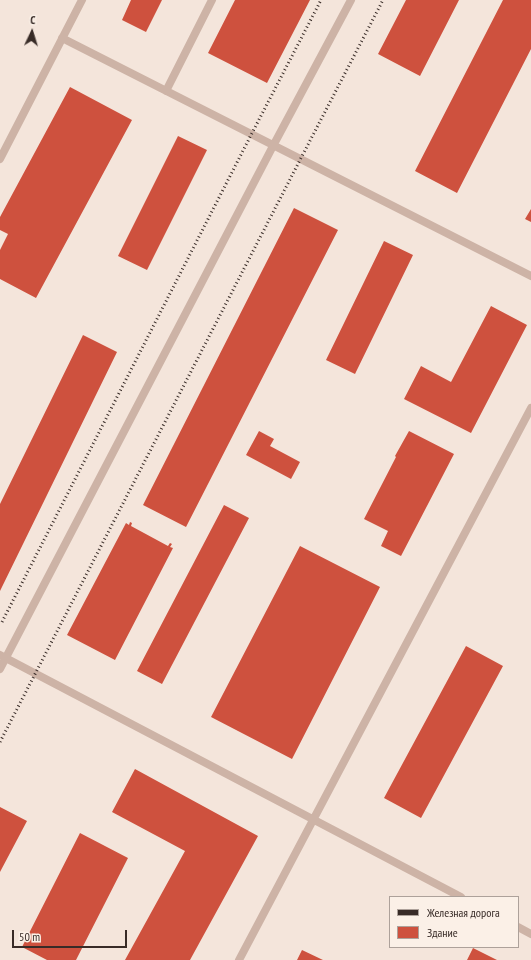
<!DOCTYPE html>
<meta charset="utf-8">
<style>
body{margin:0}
#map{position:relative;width:531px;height:960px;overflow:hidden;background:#f4e5db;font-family:"PT Sans Narrow",sans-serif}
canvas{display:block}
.legend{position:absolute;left:389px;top:896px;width:130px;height:52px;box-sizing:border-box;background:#fbf0e7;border:1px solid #ada19a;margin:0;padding:5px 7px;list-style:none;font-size:12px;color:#382b27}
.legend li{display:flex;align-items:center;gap:8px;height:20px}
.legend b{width:20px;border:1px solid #ada19a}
.north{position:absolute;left:12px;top:12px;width:40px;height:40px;-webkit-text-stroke:3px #fbf0e7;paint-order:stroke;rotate:4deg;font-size:11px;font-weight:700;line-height:16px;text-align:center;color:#382b27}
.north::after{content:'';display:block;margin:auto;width:14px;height:18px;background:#382b27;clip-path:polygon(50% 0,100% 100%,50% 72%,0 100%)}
.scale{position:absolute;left:12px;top:930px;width:115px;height:18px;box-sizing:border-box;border:2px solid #382b27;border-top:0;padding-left:5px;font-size:12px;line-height:14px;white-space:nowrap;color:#382b27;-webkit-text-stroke:3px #fbf0e7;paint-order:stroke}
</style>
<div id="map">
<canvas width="531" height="960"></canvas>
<ul class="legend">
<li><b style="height:5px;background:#382b27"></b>Железная дорога</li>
<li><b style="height:11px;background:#ce513e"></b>Здание</li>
</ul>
<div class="north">С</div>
<div class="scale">50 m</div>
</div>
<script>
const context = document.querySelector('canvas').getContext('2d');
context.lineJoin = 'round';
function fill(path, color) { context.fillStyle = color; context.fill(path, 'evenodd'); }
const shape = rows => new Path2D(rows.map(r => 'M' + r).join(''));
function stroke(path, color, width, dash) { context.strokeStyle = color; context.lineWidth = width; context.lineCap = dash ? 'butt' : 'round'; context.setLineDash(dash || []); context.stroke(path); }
const building = shape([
 [131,0,162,0,146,32,122,20],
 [235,0,310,0,267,83,208,53],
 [406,0,459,0,420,76,378,54],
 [503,0,531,0,531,49,457,193,415,171],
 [70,87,132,120,36,298,0,279,0,250,8,234,0,230,0,217],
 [178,136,207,150,147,270,118,256],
 [294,208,338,230,186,527,143,505],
 [531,209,531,222,525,219],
 [384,241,413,255,355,374,326,360],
 [491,306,527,325,471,433,404,399,421,366,451,382],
 [83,335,117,352,0,591,0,504],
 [259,431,274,439,270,446,300,462,291,479,246,455],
 [409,431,454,454,401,556,381,546,388,531,364,519,396,457,395,456],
 [224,505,249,518,162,684,137,671],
 [130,522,132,523,131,526,168,546,170,543,172,544,170,547,173,548,115,660,67,635,126,523,129,525],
 [300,546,380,587,292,759,211,717],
 [466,646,503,666,421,818,384,798],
 [135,769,258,836,190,960,125,960,185,851,112,812],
 [0,807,27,821,0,872],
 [80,833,128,858,76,960,47,960,22,947],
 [473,948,497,960,467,960],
 [302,950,323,960,297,960]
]);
const service = shape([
 [62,38,531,276],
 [166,91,212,0],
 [0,159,82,0],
 [0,655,461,897],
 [0,669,273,146,351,0],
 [518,927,531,934],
 [239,960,531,408]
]);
const rail = shape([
 [2,622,250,137,321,0],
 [0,742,300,160,383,0]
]);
fill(building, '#ce513e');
stroke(service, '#cdb3a6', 8);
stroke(rail, '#382b27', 3, [1, 3]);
</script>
